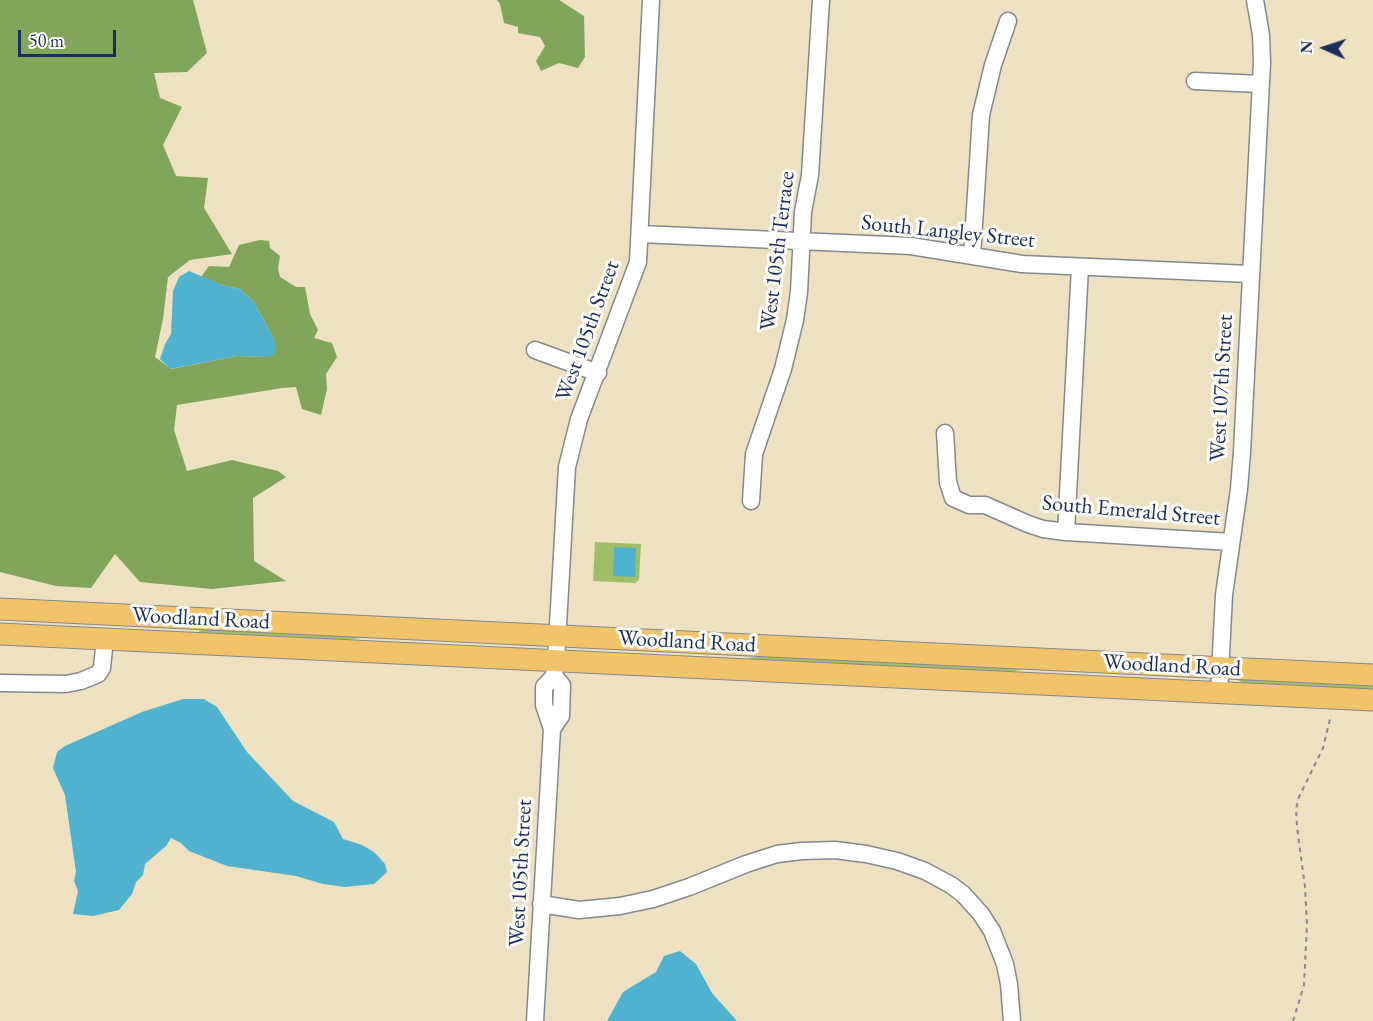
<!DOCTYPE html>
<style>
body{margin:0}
#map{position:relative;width:1373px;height:1021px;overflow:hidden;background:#ede1c1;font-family:"EB Garamond",serif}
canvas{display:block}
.north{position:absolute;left:1295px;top:18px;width:60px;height:60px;-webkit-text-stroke:4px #fdfcf7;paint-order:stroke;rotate:273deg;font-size:16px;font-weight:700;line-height:24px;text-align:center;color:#1b2f5e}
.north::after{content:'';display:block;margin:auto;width:21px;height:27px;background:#1b2f5e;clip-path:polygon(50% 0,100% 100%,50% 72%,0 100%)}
.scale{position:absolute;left:18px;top:30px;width:98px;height:27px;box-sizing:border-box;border:3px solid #1b2f5e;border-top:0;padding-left:8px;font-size:18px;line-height:21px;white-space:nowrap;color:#1b2f5e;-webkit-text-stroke:4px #fdfcf7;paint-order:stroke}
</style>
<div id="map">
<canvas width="1373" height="1021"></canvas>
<div class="north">N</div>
<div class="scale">50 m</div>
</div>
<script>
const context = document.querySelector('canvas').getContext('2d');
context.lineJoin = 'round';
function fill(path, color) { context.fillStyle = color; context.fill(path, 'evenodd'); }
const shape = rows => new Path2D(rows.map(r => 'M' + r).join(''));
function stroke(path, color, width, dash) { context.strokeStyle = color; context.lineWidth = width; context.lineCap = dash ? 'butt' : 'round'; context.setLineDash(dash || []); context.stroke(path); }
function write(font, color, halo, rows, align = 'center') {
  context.font = font + ' "EB Garamond",serif'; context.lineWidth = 6; context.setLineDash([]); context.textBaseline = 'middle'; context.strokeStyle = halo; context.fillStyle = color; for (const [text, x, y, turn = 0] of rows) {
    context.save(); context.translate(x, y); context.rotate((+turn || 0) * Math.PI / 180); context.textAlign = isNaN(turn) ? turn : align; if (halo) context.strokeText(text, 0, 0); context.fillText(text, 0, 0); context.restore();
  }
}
const green = shape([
 [595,542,641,544,639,580,635,583,593,581],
 [207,627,361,634,361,638,339,641,198,635,198,632],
 [777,654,1024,666,1024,669,1005,673,748,663,748,658],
 [1238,678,1373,683,1373,692,1243,683,1238,680]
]);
const forest = shape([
 [0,0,193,0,207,53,187,72,154,73,160,98,182,107,163,145,176,176,208,178,204,208,232,254,190,260,168,277,163,319,155,357,171,369,237,356,265,357,275,341,254,302,240,289,222,285,201,277,209,266,229,267,239,245,260,240,269,241,270,248,280,256,278,269,280,277,296,287,305,287,310,314,318,330,314,338,332,343,337,357,326,374,327,389,321,415,302,409,296,387,282,388,177,405,174,430,187,471,232,460,278,471,286,477,253,498,254,561,286,581,212,589,140,582,115,554,91,588,56,586,0,572],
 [497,0,559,0,584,16,585,57,578,68,559,63,541,71,536,61,545,46,540,37,518,33,518,27,504,23,500,4]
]);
const water = shape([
 [189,271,222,285,240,289,254,302,275,341,276,349,274,355,265,357,237,356,170,369,160,359,165,344,171,334,173,291,179,277],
 [614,547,636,548,635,577,613,576],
 [183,699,204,699,217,707,247,752,293,801,334,822,343,839,362,845,374,852,385,864,387,872,374,884,345,887,323,884,296,876,227,866,189,851,181,843,171,838,166,846,145,864,143,875,136,882,132,894,119,910,93,916,73,914,78,891,74,881,76,872,65,795,53,768,57,752,65,746,142,712],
 [680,951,696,964,712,993,737,1021,607,1021,623,992,656,972,664,956]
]);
const path = shape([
 [1293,1021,1304,985,1307,924,1305,887,1297,827,1296,809,1299,797,1323,748,1331,715]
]);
const minor = shape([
 [1195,81,1260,84],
 [641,234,911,246,1022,264,1250,274],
 [972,256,981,115,993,65,1008,21],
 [535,350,598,373],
 [945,433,948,482,953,498,969,505,985,505,1028,524,1043,529,1066,532,1231,542],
 [751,501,754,454,783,369,795,320,799,292,803,212,810,175,821,0],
 [1066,532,1080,267],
 [0,683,66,684,81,681,98,674,102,668,105,639],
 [1219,693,1224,595,1239,489,1242,452,1262,62,1261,35,1255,0],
 [552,729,561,716,562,685,554,676],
 [541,904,579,910,620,906,653,899,689,887,746,864,777,854,802,851,835,850,866,854,897,861,925,871,951,885,963,894,981,914,992,931,1005,964,1009,984,1012,1021],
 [535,1021,552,729,544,705,544,687,554,676,556,660,567,467,579,419,638,262,651,0]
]);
const major = shape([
 [0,609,1373,675],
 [0,634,1373,700]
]);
const streetNames = [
 ["South Langley Street",948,232,6],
 ["West 105th Terrace",778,251,-83],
 ["West 105th Street",588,331,-70],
 ["West 107th Street",1222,388,-87],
 ["South Emerald Street",1131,511,5],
 ["Woodland Road",201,619,3],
 ["Woodland Road",687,642,3],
 ["Woodland Road",1172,666,3],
 ["West 105th Street",521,873,-87]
];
fill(green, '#a0be66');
fill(forest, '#80a55b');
fill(water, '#50b2cf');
stroke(minor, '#848890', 19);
stroke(major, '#848890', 23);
stroke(path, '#848890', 2, [4.5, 4.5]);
stroke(minor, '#fff', 16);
stroke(major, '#f1c36a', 21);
write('22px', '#1b2f5e', '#fdfcf7', streetNames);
</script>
